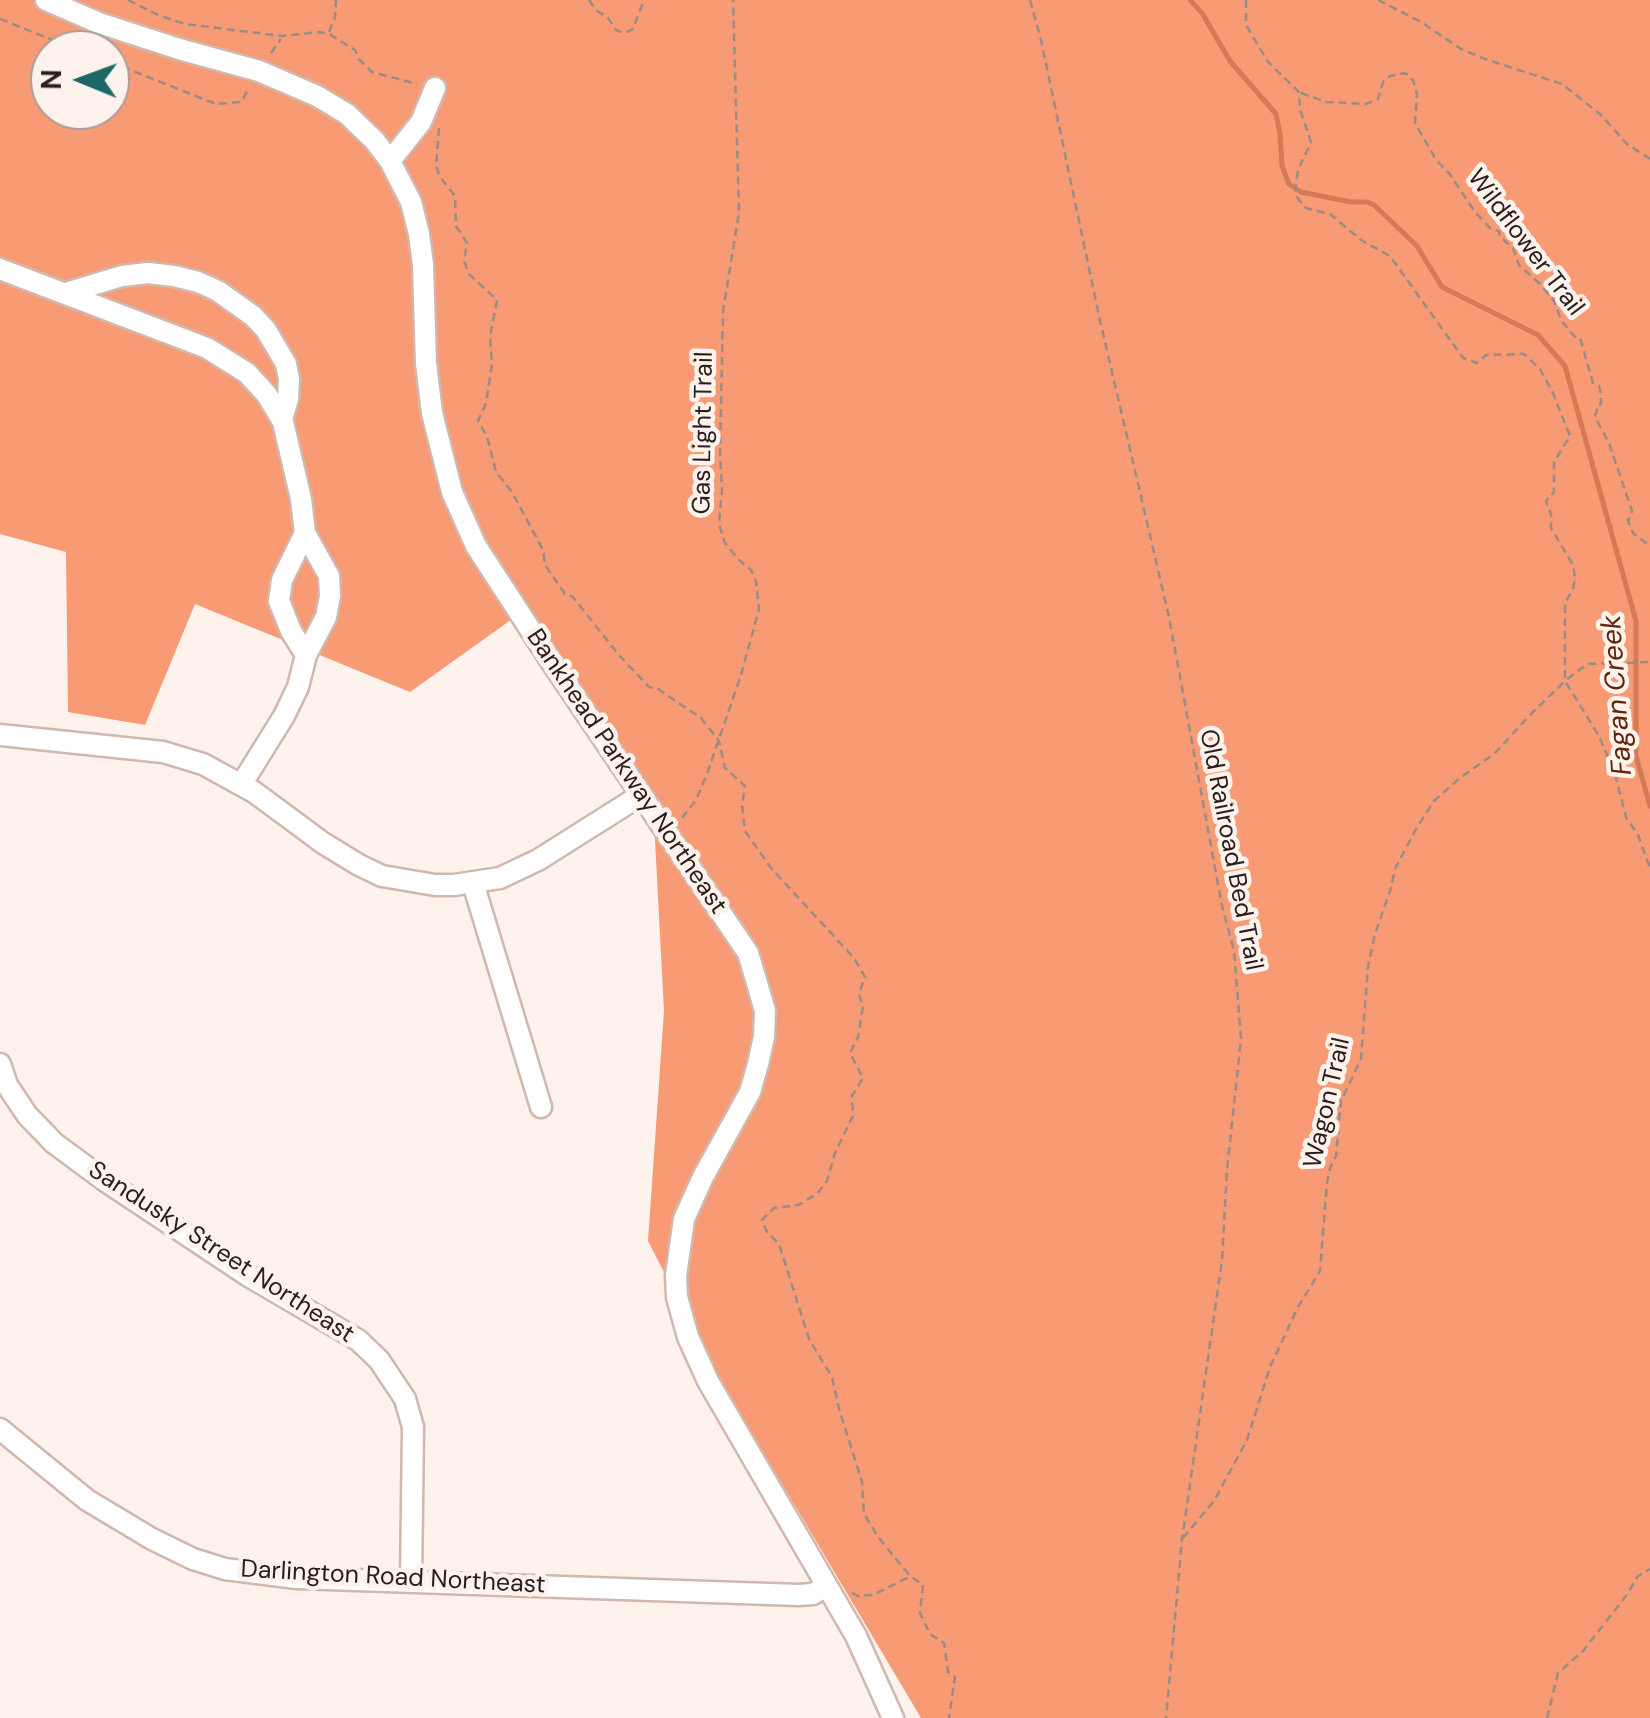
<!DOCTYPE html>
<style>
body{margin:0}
#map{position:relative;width:1650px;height:1718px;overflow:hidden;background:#fef2ed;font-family:"DM Sans",sans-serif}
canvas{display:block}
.north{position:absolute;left:30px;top:30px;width:100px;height:100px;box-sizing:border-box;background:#fef2ed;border:2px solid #a89d99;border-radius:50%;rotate:271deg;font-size:28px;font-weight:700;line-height:40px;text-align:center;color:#281e1a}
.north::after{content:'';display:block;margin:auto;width:35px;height:45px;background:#1c6967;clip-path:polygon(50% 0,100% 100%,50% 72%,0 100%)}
</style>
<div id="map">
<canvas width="1650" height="1718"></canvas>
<div class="north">N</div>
</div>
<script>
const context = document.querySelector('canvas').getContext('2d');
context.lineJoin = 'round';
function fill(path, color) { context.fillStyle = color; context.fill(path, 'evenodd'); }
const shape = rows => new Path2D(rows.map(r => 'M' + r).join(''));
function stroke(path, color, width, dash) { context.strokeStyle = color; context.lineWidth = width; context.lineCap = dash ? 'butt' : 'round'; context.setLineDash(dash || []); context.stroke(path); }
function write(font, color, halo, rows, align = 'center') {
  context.font = font + ' "DM Sans",sans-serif'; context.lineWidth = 9; context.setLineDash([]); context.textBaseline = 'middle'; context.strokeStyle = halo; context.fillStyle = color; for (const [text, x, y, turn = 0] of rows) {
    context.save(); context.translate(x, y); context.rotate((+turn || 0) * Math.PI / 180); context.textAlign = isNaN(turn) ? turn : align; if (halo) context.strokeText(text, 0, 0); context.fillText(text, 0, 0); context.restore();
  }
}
const forest = shape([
 [0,0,1650,0,1650,1718,921,1718,715,1371,648,1241,664,1011,653,802,522,612,410,692,195,604,145,725,68,712,66,552,0,534],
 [50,50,110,50,110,110,50,110]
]);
const stream = shape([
 [1190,0,1202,13,1230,61,1276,114,1280,134,1282,166,1289,184,1301,192,1351,202,1367,202,1374,205,1417,246,1442,287,1538,335,1565,366,1636,621,1636,756,1650,806]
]);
const path = shape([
 [128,0,158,15,185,24,282,36,320,32,329,34,355,50,359,59,372,72,417,84],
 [589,0,596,10,608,18,616,30,624,33,633,29,644,0],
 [1030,0,1041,40,1099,316,1169,617,1222,906,1234,950,1241,1039,1227,1170,1222,1260,1182,1540,1166,1718],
 [1246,0,1246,25,1268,62,1299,92,1300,109,1311,142,1298,170,1295,193,1299,200,1306,208,1330,214,1361,240,1390,256,1463,358,1477,363,1486,355,1524,354,1540,369,1552,391,1570,436,1554,462,1554,492,1546,501,1551,514,1551,528,1573,565,1575,578,1573,589,1565,603,1565,681,1599,736,1615,774,1626,817,1638,835,1650,868],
 [1378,0,1421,22,1461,49,1485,59,1562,84,1600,114,1627,144,1650,159],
 [0,19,78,50],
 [329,32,335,17,336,0],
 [271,53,281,39],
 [110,62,216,104,241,102,248,90],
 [1301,93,1326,102,1366,104,1378,99,1383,82,1390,76,1405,73,1413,80,1417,94,1415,123,1436,160,1449,173,1475,212,1490,228,1499,231,1500,237,1513,248,1519,265,1540,284,1554,301,1561,320,1575,337,1580,338,1593,383,1599,386,1601,394,1601,404,1598,405,1595,417,1609,443,1632,511,1628,521,1633,533,1650,546],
 [439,128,436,166,440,177,455,196,456,226,467,243,464,261,469,274,497,300,490,337,492,363,489,384,486,403,478,421,487,436,496,472,512,492,543,550,545,565,565,594,573,597,618,654,649,687,658,689,701,718,719,741,725,768,745,786,742,805,745,831,771,868,854,958,865,977,859,994,863,1007,858,1037,850,1053,863,1078,852,1096,853,1116,835,1153,827,1181,817,1194,798,1205,774,1208,762,1220,767,1232,779,1244,809,1339,832,1377,839,1409,862,1482,864,1514,878,1537,910,1576,923,1585,920,1613,930,1634,944,1643,948,1672,955,1677,949,1718],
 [682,818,696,800,707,774,741,675,759,609,756,581,751,570,738,559,725,543,719,524,722,490,720,454,723,312,739,212,733,0],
 [1183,1538,1214,1501,1247,1440,1270,1367,1298,1307,1320,1271,1327,1183,1330,1168,1336,1156,1341,1101,1361,1059,1368,966,1375,934,1391,888,1395,869,1416,829,1434,801,1461,777,1494,754,1531,714,1565,681,1587,664,1650,662],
 [852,1593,858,1596,873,1595,909,1577],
 [1547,1718,1558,1673,1583,1651,1626,1596,1638,1576,1650,1569]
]);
const minor = shape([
 [46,0,99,23,179,49,259,71,317,96,347,114,375,141,390,161,411,202,419,234,423,265,426,363,432,413,452,492,476,546,554,666,748,953,757,983,765,1011,764,1037,758,1064,750,1092,703,1177,684,1219,676,1276,677,1297,688,1337,708,1381,856,1636,893,1718],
 [390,161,421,122,435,88],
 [0,269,207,348,247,373,267,395,283,422,301,499,305,533,329,576,330,596,326,617,306,655,298,687,284,716,241,785],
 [66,293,122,276,148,273,174,276,198,282,218,291,253,316,266,330,286,364,289,379,288,399,282,419],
 [305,533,282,580,279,601,291,631,306,655],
 [0,735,163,752,203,764,254,792,323,843,359,865,382,876,435,885,454,885,500,878,538,860,641,795],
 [473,883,541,1107],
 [0,1064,7,1085,27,1115,54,1143,104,1180,247,1275,358,1340,379,1360,405,1399,413,1427,411,1582],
 [0,1429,87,1500,152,1539,193,1559,225,1569,297,1578,799,1595,813,1594,826,1586]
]);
const streetNames = [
 ["Wildflower Trail",1525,243,53],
 ["Gas Light Trail",704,433,-89],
 ["Bankhead Parkway Northeast",626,772,56],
 ["Old Railroad Bed Trail",1230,850,79],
 ["Wagon Trail",1328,1103,-77],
 ["Sandusky Street Northeast",221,1253,33],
 ["Darlington Road Northeast",393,1578,3]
];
const waterNames = [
 ["Fagan Creek",1618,695,-94]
];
fill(forest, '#f89a73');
stroke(stream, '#d47a54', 5);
stroke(minor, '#d2b7ac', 25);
stroke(path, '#988d88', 2.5, [8, 5]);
stroke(minor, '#fff', 20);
write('25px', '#281e1a', '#fef2ed', streetNames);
write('italic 28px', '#5e2508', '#fef2ed', waterNames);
</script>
